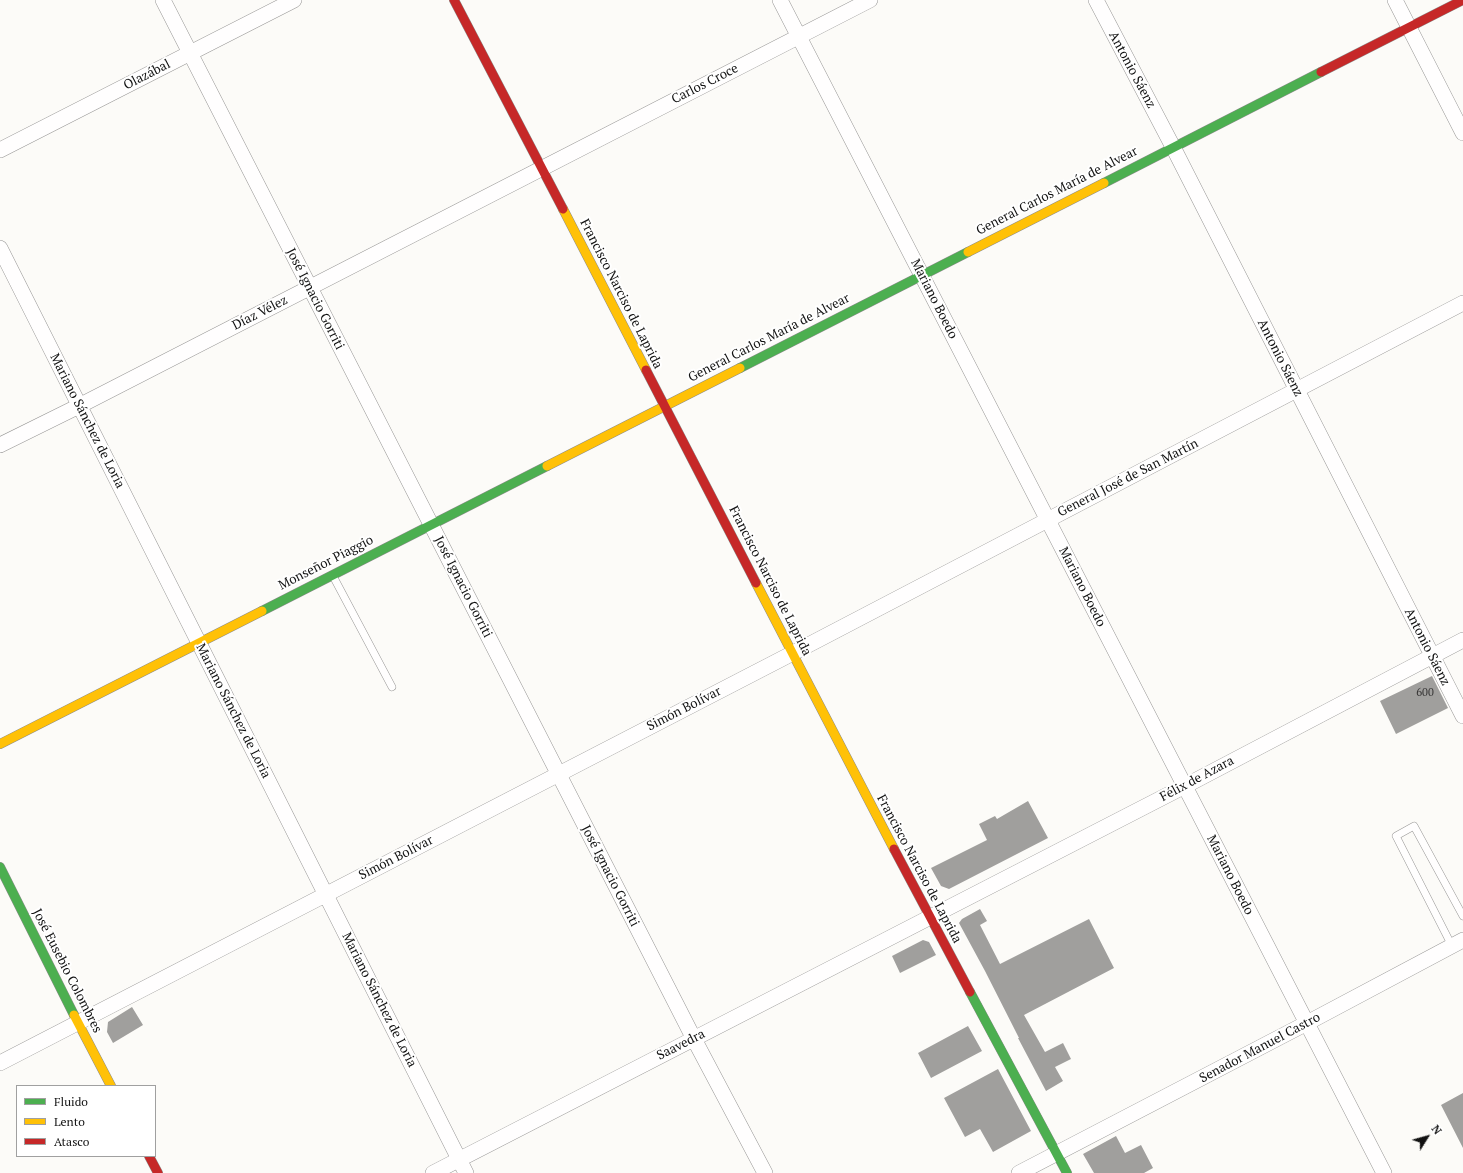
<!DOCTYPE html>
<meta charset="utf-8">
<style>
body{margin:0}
#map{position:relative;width:1463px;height:1173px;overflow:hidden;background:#fcfbf8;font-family:"PT Serif",serif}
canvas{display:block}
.legend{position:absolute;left:16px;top:1085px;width:140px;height:72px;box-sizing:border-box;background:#fff;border:1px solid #a0a0a0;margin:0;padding:5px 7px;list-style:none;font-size:12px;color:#111}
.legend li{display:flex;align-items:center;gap:8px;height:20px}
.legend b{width:20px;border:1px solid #a0a0a0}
.north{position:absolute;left:1407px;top:1117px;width:40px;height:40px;-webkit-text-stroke:3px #fff;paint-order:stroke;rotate:53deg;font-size:11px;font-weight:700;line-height:16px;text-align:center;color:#111}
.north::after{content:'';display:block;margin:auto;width:14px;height:18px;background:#111;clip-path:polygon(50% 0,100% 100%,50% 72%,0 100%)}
</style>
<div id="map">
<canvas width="1463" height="1173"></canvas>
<ul class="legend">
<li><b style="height:5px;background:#4caf50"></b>Fluido</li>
<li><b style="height:5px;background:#ffc107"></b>Lento</li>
<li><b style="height:5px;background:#c62828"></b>Atasco</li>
</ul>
<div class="north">N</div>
</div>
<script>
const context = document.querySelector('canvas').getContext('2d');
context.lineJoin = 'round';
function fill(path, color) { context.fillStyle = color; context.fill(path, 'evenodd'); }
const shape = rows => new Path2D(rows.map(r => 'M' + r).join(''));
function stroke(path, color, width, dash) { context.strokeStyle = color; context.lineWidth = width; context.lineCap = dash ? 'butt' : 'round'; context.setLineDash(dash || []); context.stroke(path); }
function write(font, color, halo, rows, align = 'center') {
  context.font = font + ' "PT Serif",serif'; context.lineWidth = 4; context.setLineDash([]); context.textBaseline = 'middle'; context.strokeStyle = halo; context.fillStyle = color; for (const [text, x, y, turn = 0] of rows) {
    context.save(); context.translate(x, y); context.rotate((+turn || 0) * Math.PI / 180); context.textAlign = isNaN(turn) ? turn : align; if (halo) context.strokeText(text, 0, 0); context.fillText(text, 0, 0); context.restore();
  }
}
const building = shape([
 [1432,676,1448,708,1396,734,1380,701],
 [1028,801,1048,838,949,889,941,886,931,868,987,840,979,824,995,816,997,819],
 [980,909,987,921,980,925,1000,964,1089,919,1114,968,1024,1015,1045,1052,1063,1043,1071,1059,1055,1067,1063,1081,1046,1091,1018,1038,1019,1038,985,971,959,923,962,919],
 [923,940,929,942,936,955,900,973,892,956],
 [132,1007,143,1025,113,1043,107,1032,108,1022],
 [968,1026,982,1051,931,1078,918,1053],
 [998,1069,1031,1131,993,1152,980,1129,965,1137,944,1098],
 [1463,1093,1463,1148,1441,1105],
 [1116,1136,1125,1153,1141,1145,1153,1168,1144,1173,1094,1173,1083,1154]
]);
const lane = shape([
 [333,576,392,687],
 [1452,946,1396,836,1414,826,1463,916]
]);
const street = shape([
 [163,0,694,1039,765,1173],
 [780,0,1384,1173],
 [1096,0,1173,147,1463,716],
 [1395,0,1463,133],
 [0,150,294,0],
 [0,248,466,1173],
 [0,445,79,406,870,0],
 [0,1063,793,653,1463,303],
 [433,1173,1185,786,1463,640],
 [1019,1173,1307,1023,1463,940]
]);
const fast = shape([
 [1104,183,1321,72],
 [740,368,968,252],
 [262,611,547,466],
 [0,867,74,1015],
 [970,992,1067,1173]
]);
const slow = shape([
 [563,209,646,370],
 [968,252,1104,183],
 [547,466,740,368],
 [756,583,894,849],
 [0,744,262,611],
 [74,1015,111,1086]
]);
const jam = shape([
 [454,0,563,209],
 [1321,72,1463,0],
 [646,370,756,583],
 [894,849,970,992],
 [149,1156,158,1173]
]);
const numberNames = [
 ["600",1425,693]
];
const streetNames = [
 ["Antonio Sáenz",1132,70,62],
 ["Olazábal",147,75,-27],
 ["Carlos Croce",705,84,-27],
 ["General Carlos María de Alvear",1057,191,-27],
 ["Francisco Narciso de Laprida",621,294,63],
 ["José Ignacio Gorriti",315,299,63],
 ["Mariano Boedo",934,299,63],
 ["Díaz Vélez",260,313,-27],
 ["General Carlos María de Alvear",769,338,-27],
 ["Antonio Sáenz",1280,358,63],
 ["Mariano Sánchez de Loria",87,421,63],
 ["General José de San Martín",1128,478,-27],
 ["Monseñor Piaggio",326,563,-27],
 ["Francisco Narciso de Laprida",770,581,63],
 ["José Ignacio Gorriti",463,587,63],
 ["Mariano Boedo",1082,587,63],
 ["Antonio Sáenz",1427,647,63],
 ["Simón Bolívar",684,709,-27],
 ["Mariano Sánchez de Loria",233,711,63],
 ["Félix de Azara",1197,779,-28],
 ["Simón Bolívar",396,858,-27],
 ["Francisco Narciso de Laprida",919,869,62],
 ["Mariano Boedo",1230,875,63],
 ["José Ignacio Gorriti",610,876,63],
 ["José Eusebio Colombres",67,971,63],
 ["Mariano Sánchez de Loria",379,1000,63],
 ["Saavedra",681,1045,-27],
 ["Senador Manuel Castro",1260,1048,-28]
];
fill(building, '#a09f9d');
stroke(lane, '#979695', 8);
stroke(street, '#979695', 16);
stroke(fast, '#8d8d8c', 10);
stroke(slow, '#8d8d8c', 10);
stroke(jam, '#8d8d8c', 10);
stroke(lane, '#fffefe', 7);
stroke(street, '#fffefe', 15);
stroke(fast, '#4caf50', 9);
stroke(slow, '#ffc107', 9);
stroke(jam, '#c62828', 9);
write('11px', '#353434', null, numberNames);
write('13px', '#111', '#fff', streetNames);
</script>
